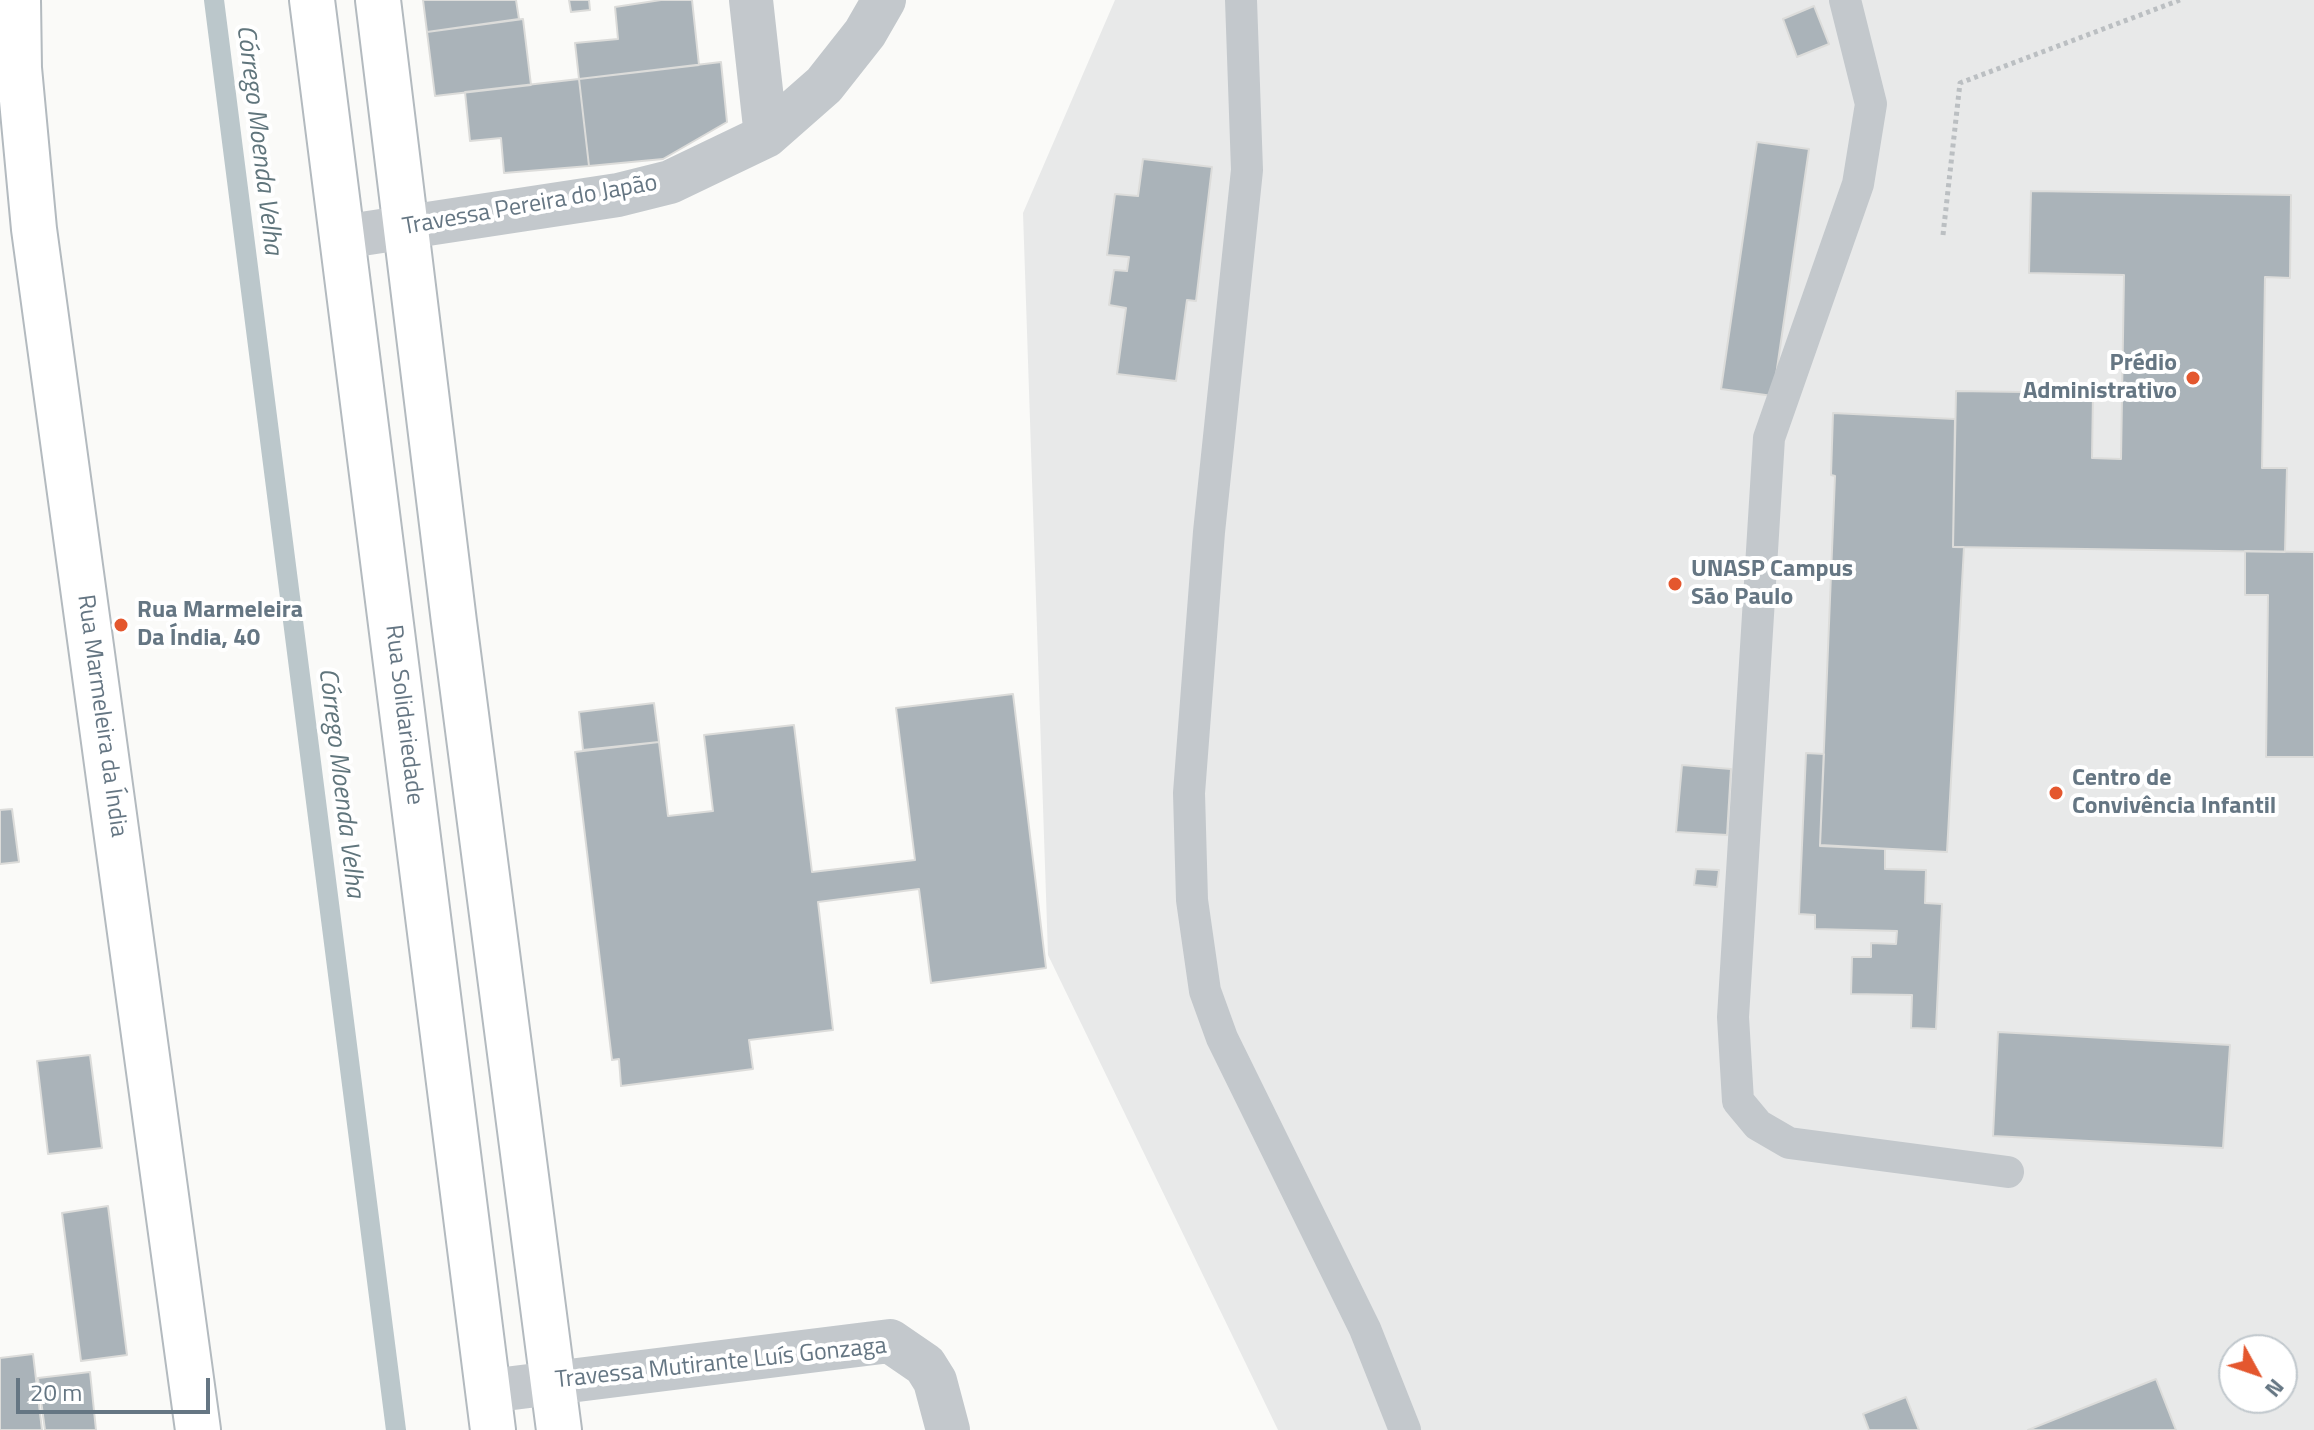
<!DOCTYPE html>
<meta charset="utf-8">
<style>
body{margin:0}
#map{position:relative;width:2314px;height:1430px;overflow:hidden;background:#fafaf8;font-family:"Titillium Web",sans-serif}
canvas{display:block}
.north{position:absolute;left:2218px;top:1334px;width:80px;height:80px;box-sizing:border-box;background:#fff;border:2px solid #c1c8cd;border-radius:50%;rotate:130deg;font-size:22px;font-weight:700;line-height:32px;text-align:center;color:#657683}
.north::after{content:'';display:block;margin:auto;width:28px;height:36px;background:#e4572e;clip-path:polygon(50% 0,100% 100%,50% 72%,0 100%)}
.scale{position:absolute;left:16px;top:1378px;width:194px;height:36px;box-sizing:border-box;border:4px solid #657683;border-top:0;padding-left:10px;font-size:24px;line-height:28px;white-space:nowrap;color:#657683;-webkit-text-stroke:6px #fff;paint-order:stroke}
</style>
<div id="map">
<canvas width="2314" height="1430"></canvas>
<div class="north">N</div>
<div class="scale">20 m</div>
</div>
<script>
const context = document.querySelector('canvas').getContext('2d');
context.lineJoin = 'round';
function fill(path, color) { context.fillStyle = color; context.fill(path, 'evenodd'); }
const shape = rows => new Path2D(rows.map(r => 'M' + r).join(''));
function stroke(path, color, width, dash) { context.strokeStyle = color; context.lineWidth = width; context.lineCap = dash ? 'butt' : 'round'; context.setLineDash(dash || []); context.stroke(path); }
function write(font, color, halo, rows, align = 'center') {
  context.font = font + ' "Titillium Web",sans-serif'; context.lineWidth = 8; context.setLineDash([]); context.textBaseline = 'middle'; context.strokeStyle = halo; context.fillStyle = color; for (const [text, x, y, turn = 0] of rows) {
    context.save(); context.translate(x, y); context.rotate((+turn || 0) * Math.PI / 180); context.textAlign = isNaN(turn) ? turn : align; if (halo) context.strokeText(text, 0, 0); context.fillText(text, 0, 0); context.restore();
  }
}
const built = shape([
 [1115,0,2314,0,2314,1430,1278,1430,1048,955,1023,213],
 [2234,1350,2282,1350,2282,1398,2234,1398]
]);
const stream = shape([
 [214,0,396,1430]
]);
const building = shape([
 [423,0,516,0,519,19,427,32,423,0],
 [569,0,589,0,590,10,571,12,569,0],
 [661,0,692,0,699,65,579,79,575,43,618,39,615,7,661,0],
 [1814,6,1829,44,1797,57,1783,19,1814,6],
 [523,19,531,85,435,96,427,32,523,19],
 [721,62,727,122,663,159,589,166,579,79,721,62],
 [579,79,589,166,504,173,501,138,470,141,465,92,579,79],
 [1757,142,1809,149,1773,396,1721,389,1757,142],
 [1143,159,1212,167,1196,301,1187,300,1176,381,1117,374,1126,308,1109,305,1114,270,1127,271,1129,257,1107,255,1115,194,1138,196,1143,159],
 [2031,191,2291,195,2290,278,2265,277,2262,468,2287,468,2285,552,1953,547,1956,391,2093,393,2092,458,2121,459,2124,275,2029,273,2031,191],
 [1833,413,1955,419,1953,547,1964,547,1947,852,1820,845,1835,476,1831,475,1833,413],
 [2245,551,2314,552,2314,757,2266,757,2268,595,2245,595,2245,551],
 [1013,694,1046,968,931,983,919,889,818,902,833,1030,749,1040,753,1069,621,1086,619,1059,612,1060,575,752,659,742,668,816,713,811,704,735,794,725,812,872,915,860,896,708,1013,694],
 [654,703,659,742,583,750,579,712,654,703],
 [1806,753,1824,754,1820,846,1885,849,1885,869,1926,870,1925,903,1942,904,1936,1029,1911,1028,1912,995,1851,994,1852,957,1871,957,1871,943,1896,944,1897,931,1815,929,1815,915,1799,914,1806,753],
 [1682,765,1731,769,1727,835,1676,832,1682,765],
 [12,809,19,862,0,864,0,810,12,809],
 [1696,869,1719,870,1717,887,1694,885,1696,869],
 [1998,1032,2230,1045,2223,1148,1993,1136,1998,1032],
 [90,1055,102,1148,48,1154,37,1061,90,1055],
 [108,1206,127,1355,81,1361,62,1213,108,1206],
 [33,1354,42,1430,0,1430,0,1358,33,1354],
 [90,1372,96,1430,45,1430,38,1378,90,1372],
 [2156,1379,2176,1430,2028,1430,2156,1379],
 [1906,1397,1919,1430,1869,1430,1863,1414,1906,1397]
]);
const path = shape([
 [1943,235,1960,83,2180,0]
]);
const lane = shape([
 [1241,0,1247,170,1209,532,1189,793,1192,900,1205,991,1222,1038,1365,1329,1405,1430],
 [1845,0,1871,104,1858,184,1769,438,1733,1017,1738,1101,1758,1125,1789,1143,2008,1172]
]);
const street = shape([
 [751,0,766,136],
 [342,237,618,195,670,182,766,136,824,85,865,33,884,0],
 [489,1391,890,1341,925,1365,935,1381,948,1430]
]);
const secondary = shape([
 [18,0,19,68,34,229,198,1430],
 [312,0,493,1430],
 [378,0,454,622,559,1430]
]);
const markers = [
 [2193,378,8,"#e4572e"],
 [1675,584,8,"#e4572e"],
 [121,625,8,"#e4572e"],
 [2056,793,8,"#e4572e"]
];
const streetNames = [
 ["Travessa Pereira do Japão",530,206,-10],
 ["Rua Solidariedade",403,715,83],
 ["Rua Marmeleira da Índia",101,716,82],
 ["Travessa Mutirante Luís Gonzaga",721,1364,-6]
];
const poiNames = [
 ["Prédio",2177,364,"right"],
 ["Administrativo",2177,392,"right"],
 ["UNASP Campus",1691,570],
 ["São Paulo",1691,598],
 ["Rua Marmeleira",137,611],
 ["Da Índia, 40",137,639],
 ["Centro de",2072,779],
 ["Convivência Infantil",2072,807]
];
const waterNames = [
 ["Córrego Moenda Velha",258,140,83],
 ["Córrego Moenda Velha",340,783,83]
];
fill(built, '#e8e9e9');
stroke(stream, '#bbc7cb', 20);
fill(building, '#aab3b9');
stroke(building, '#dcdcda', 2);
stroke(secondary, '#b3babf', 48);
stroke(path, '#bbbfc2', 5, [4, 4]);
stroke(lane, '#c3c8cc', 32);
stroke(street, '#c3c8cc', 44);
stroke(secondary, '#fff', 44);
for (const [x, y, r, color] of markers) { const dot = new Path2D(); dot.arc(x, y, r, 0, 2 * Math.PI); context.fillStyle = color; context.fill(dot); stroke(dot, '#fff', 3); }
write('24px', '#657683', '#fff', streetNames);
write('bold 24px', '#657683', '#fff', poiNames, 'left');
write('italic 26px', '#60757c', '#fff', waterNames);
</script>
